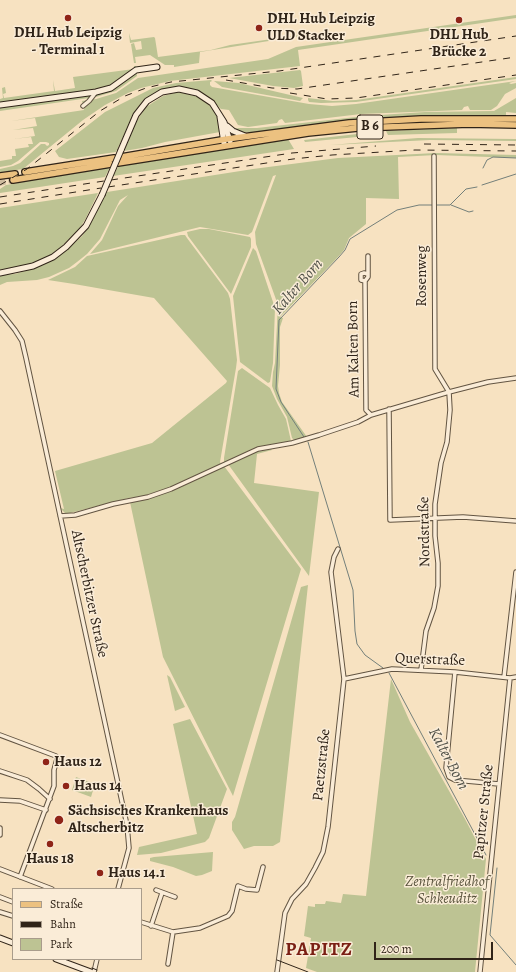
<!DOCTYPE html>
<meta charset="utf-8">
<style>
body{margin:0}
#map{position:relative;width:516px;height:972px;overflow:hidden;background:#f7e2c1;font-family:Alegreya,serif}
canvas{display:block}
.legend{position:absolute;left:12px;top:888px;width:130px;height:72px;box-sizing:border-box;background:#faecd7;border:1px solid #a99c8b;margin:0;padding:5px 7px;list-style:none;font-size:12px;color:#302418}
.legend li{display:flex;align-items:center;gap:8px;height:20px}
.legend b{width:20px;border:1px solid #a99c8b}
.scale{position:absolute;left:374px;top:942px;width:119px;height:18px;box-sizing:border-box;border:2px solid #302418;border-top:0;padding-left:5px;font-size:12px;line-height:14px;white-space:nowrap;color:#302418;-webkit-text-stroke:3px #faecd7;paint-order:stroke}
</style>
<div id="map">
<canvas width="516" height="972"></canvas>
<ul class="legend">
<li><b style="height:5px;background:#ecc180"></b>Straße</li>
<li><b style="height:5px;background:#302418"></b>Bahn</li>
<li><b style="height:11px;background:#bdc393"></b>Park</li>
</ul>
<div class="scale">200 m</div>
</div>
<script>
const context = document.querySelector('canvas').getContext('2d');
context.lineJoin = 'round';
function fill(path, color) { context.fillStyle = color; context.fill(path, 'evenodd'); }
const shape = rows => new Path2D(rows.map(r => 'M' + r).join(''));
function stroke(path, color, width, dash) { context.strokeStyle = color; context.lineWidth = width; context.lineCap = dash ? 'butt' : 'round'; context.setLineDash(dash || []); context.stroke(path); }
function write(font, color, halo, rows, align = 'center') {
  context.font = font + ' Alegreya,serif'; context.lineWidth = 3; context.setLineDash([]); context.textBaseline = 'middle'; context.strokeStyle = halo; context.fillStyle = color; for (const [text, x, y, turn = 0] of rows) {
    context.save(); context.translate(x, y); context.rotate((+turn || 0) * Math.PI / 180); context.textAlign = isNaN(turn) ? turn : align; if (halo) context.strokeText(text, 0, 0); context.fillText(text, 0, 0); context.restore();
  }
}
const green = shape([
 [516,15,516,18,298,50,300,66,170,81,141,88,128,93,105,105,83,120,23,169,3,172,0,174,0,169,13,166,20,163,41,144,45,144,47,146,49,145,49,143,46,142,40,142,18,161,11,165,0,167,0,161,12,159,12,156,16,156,15,149,29,147,28,144,33,144,31,137,14,139,35,136,33,128,13,130,37,126,35,118,11,121,84,110,82,101,46,106,96,99,116,93,138,78,268,59,296,47],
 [129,33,131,40,154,37,155,38,158,57,211,50,230,45,300,35,300,36,200,52,199,63,174,67,174,65,165,65,150,55,135,57,136,63,134,63,131,44,134,43,136,50,142,49,141,41,130,43],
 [134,66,136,66,137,76,116,91,96,97,82,99,0,111,0,99,3,98,2,88,5,87,6,93,3,94,4,98,54,91,53,80,55,91,75,88,73,77,134,69],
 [300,70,301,71,303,86,294,88,273,86,229,78],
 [516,77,516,79,356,102,321,103,309,102,308,100,308,98,333,101,356,100],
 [211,80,212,81,210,82,210,85,212,87,309,104,332,106,356,104,516,81,509,83,511,84,516,83,516,88,505,94,497,106,491,110,470,110,468,106,464,107,462,110,361,114,285,123,282,119,279,120,277,123,248,127,238,125,229,110,221,109,208,97,197,91,183,87,170,88,154,93,142,102,136,110,116,152,67,159,59,157,55,151,105,112,153,88,176,83],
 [214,81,239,83,303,98,300,101,222,87],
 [178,92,199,97,209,105,217,114,220,132,165,142,142,148,124,151,136,122,146,107,163,96],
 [516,98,516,113,506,112,506,116,408,117,339,122,257,132,241,132,235,129,238,128,257,128,365,116,425,112,494,111],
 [457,128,457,133,388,135,386,131],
 [357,134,357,137,305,142,304,140],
 [418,138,516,139,516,141,430,140,330,145],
 [288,139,294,149,113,176,119,165],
 [436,153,516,155,516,158,436,155,398,157,399,199,366,198,366,224,349,238,344,250,338,257,280,317,283,318,280,327,280,365,278,386,279,393,282,402,307,437,304,438,294,440,292,438,287,417,277,399,272,386,273,372,275,363,278,305,256,244,255,232,276,175,273,176,252,232,248,235,200,227,90,254,102,240,118,206,128,195,120,200,100,239,87,254,77,262,69,268,49,277,37,280,7,282,0,285,0,275,15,274,35,268,52,260,68,249,82,236,88,227,107,192,253,169,338,158],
 [110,167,105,177,0,193,0,189,6,185,18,183,19,182],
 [98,193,86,218,80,228,57,251,46,258,30,265,0,270,0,208],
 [200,229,209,229,250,237,251,239,251,247,231,294,188,236,187,232],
 [181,235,185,235,187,238,228,293,230,299,237,360,236,368,220,462,221,464,171,487,143,496,129,498,70,513,65,513,60,508,64,509,55,471,152,443,226,383,227,381,154,298,74,284,48,280,75,267,87,256],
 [253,248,256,251,275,308,273,363,270,382,268,383,240,362,233,296],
 [242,368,270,388,278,405,286,419,291,441,256,448,224,463,224,458,238,371],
 [271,449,272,450,257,454,254,483,319,492,309,576,228,464,257,451],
 [224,466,301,569,233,796,163,657,130,502,148,498],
 [308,585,280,842,273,846,254,846,244,849,232,830,232,822,235,817,301,587],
 [167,675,170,677,185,707,175,711],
 [391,679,410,722,465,819,486,859,475,972,317,972,306,968,311,938,304,936,308,906,315,907,315,904,325,904,326,901,341,903,343,894,366,896],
 [190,719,227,789,209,838,205,842,161,853,137,855,139,847,197,834,173,724],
 [76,777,95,784,91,797,72,790],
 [213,852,212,871,202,875,196,876,173,867,150,861,150,858,154,857]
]);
const stream = shape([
 [483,168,487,160,493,157,516,158],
 [482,185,516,174],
 [436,205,450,205,466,189,477,187],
 [451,205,469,212,473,211],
 [304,437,281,402,276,389,279,320,339,257,345,250,350,239,397,210,419,205,432,205],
 [308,442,353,590,355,631,357,644,365,655,383,668],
 [389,673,486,855],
 [497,868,490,935,516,965]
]);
const primaryTunnel = shape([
 [0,183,13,180]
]);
const street = shape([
 [83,106,89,101,96,92],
 [368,256,368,277,365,281,366,410,371,415],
 [365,281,361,280,361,274,364,273,368,274],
 [0,311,15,330,22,341,26,358,127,825,129,848,118,889],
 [389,409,390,520,463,517,516,521],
 [60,516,75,515,113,504,148,497,171,489,258,449,292,443,319,435,358,422,371,415,449,392,488,382,516,378],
 [421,670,426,631,434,608,438,586,438,563,435,536,435,504,441,463,447,442,450,410,449,392,435,369,434,156],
 [455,672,446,768,449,777,455,780,499,784],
 [504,677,516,572],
 [344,679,392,669,455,672,510,678,516,677],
 [0,735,56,756,57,759,54,770,54,786,20,877],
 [0,771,27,780,39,789,50,799],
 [0,800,20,801,46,810],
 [0,828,0,835],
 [0,869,52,889],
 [156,890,175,897],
 [0,897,13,902],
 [0,912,13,916],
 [141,922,173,932,200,928,228,916,232,911,238,886,246,889,257,890,263,867],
 [151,926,162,893],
 [168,964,173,932],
 [94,972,97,959],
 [277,972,285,913,292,899,306,884,315,868,323,852,328,827,344,679,331,572,334,557,338,549],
 [480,972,510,678]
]);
const secondary = shape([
 [0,105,96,92,111,88,136,70,157,67],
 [220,117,224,143],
 [227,126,233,131,245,136],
 [121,150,136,115,147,101,162,92,179,89,197,93,212,103,224,122,230,141],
 [0,273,33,266,53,257,66,247,86,226,102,195],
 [0,938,13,943],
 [56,959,91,972]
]);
const primary = shape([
 [121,157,227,139,349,123,421,119,516,119],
 [118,163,308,133,358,128,469,124,516,125],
 [25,172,114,158],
 [0,176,15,174],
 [13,180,111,164]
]);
const tram = shape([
 [277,960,308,972],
 [92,968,97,970]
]);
const rail = shape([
 [226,80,272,88,297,89,516,57],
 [290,93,327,99,356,98,516,75],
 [424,144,516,145],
 [111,180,292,153,376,146],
 [0,185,27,169,100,111,125,96,146,88,171,82,279,71,516,36],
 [108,187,293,159,332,155,415,150,516,151],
 [0,197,104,181],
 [0,204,101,188]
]);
const secondaryBridge = shape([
 [102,195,121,150]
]);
const markers = [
 [68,18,4,"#8f2418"],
 [459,20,4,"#8f2418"],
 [259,28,4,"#8f2418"],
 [46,762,4,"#8f2418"],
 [66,786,4,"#8f2418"],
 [59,820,5,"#8f2418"],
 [50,844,4,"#8f2418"],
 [100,873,4,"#8f2418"]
];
const shields = [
 [370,127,26]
];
const shieldNames = [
 ["B 6",370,127]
];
const poiNames = [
 ["DHL Hub Leipzig",267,19],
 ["ULD Stacker",267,36],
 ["DHL Hub Leipzig",68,33,"center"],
 ["- Terminal 1",68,50,"center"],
 ["DHL Hub",459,35,"center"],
 ["Brücke 2",459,52,"center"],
 ["Haus 12",54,762],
 ["Haus 14",74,786],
 ["Sächsisches Krankenhaus",68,811],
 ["Altscherbitz",68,828],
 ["Haus 18",50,859,"center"],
 ["Haus 14.1",108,873]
];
const streetNames = [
 ["Rosenweg",422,276,-90],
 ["Am Kalten Born",354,349,-91],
 ["Nordstraße",425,532,-91],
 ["Altscherbitzer Straße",89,594,78],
 ["Querstraße",430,660,2],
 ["Paetzstraße",322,765,-84],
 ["Papitzer Straße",484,812,-84]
];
const parkNames = [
 ["Zentralfriedhof",447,882],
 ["Schkeuditz",447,899]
];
const waterNames = [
 ["Kalter Born",298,287,-49],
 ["Kalter Born",448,759,62]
];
const districtNames = [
 ["PAPITZ",319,950]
];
fill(green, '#bdc393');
stroke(stream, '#737f7a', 1);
stroke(primaryTunnel, '#cfbc9f', 5.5, [5.5, 3]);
stroke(street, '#625442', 5.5);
stroke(secondary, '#302418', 7);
stroke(primary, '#302418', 8);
stroke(street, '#faecd7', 3.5);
stroke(secondary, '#faecd7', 5);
stroke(primary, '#ecc180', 5.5);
stroke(tram, '#302418', 1);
stroke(rail, '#302418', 1, [7, 7]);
stroke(secondaryBridge, '#302418', 7, []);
stroke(secondaryBridge, '#faecd7', 5);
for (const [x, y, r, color] of markers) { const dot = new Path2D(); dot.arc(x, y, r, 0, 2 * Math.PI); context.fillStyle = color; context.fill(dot); stroke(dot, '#faecd7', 1.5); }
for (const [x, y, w] of shields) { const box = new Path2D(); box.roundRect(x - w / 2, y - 12, w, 24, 3); context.fillStyle = '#faecd7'; context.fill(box); stroke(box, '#302418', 1); }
write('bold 14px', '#302418', null, shieldNames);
write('bold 15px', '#302418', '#faecd7', poiNames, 'left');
write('15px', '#302418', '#faecd7', streetNames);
write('italic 15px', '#5a543d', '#faecd7', parkNames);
write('italic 16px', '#515249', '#faecd7', waterNames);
context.letterSpacing = '1px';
write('bold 19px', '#7a1f14', '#faecd7', districtNames);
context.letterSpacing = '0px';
</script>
